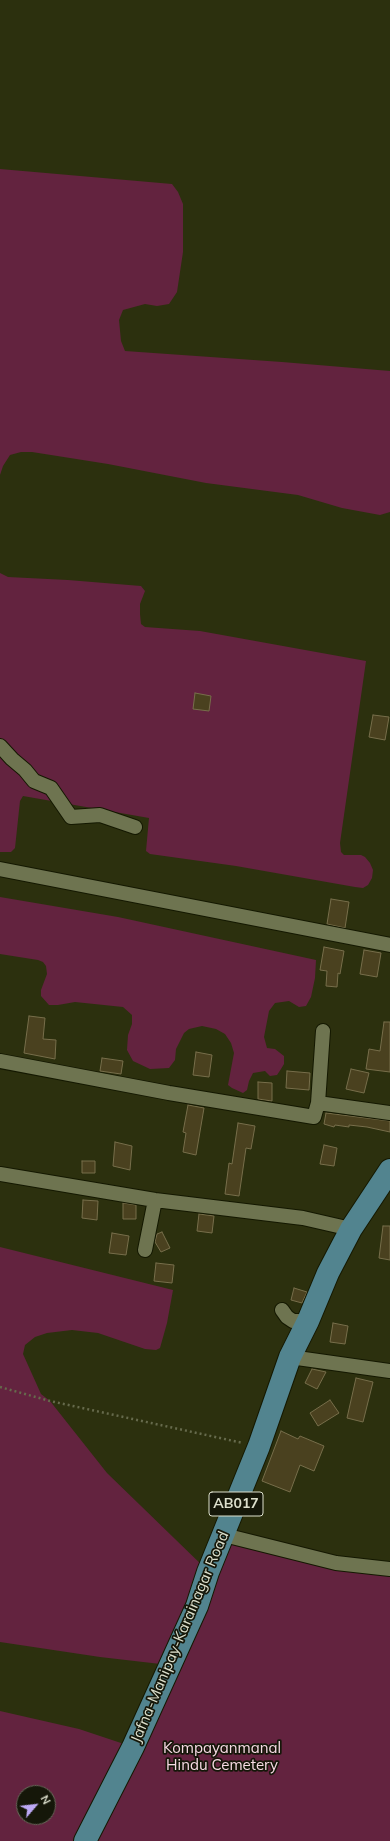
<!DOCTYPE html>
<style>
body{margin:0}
#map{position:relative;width:390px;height:1841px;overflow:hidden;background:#2c300e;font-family:Mulish,sans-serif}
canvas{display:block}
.north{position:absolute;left:16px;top:1785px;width:40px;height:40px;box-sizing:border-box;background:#151709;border:1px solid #656757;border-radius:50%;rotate:62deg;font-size:11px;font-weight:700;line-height:16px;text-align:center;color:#dde0cd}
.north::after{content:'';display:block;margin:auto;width:14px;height:18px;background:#bda9f5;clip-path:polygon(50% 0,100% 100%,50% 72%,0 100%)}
</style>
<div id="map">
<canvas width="390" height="1841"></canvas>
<div class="north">N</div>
</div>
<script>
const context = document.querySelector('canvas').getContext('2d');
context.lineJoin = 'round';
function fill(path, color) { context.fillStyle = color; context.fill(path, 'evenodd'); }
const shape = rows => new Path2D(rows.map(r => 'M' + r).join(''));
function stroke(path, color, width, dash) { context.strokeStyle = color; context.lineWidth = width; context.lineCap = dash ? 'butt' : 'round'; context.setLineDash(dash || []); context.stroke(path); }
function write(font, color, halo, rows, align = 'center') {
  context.font = font + ' Mulish,sans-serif'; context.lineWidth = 3.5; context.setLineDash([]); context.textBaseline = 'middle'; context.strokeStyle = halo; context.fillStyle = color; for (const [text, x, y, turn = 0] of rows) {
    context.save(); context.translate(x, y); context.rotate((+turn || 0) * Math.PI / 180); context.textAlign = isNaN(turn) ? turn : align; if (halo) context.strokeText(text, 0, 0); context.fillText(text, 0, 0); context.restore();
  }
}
const green = shape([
 [0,169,172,184,178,192,183,204,183,252,177,292,169,304,157,306,145,304,123,310,119,320,121,341,125,351,282,362,390,371,390,512,380,515,342,508,298,495,206,483,108,464,32,452,21,452,10,455,3,466,0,475],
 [0,573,8,577,68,580,141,586,145,591,140,604,140,614,141,624,145,627,200,631,366,661,340,843,341,852,344,855,361,855,365,857,370,863,373,870,372,878,368,885,363,888,355,887,236,866,150,854,146,851,149,818,23,796,20,801,15,848,11,852,0,852],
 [0,897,118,917,316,960,315,978,311,997,306,1006,299,1007,289,1001,275,1003,269,1011,264,1037,267,1048,275,1049,284,1056,284,1064,281,1069,277,1075,270,1076,265,1071,253,1073,249,1081,247,1090,243,1093,232,1088,228,1085,234,1053,231,1043,225,1034,216,1029,202,1026,189,1029,184,1033,176,1049,175,1060,169,1068,150,1069,133,1061,127,1050,128,1035,132,1024,132,1015,123,1007,75,1002,58,1005,49,1005,41,996,41,990,47,974,46,966,43,962,38,960,0,954],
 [0,1247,173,1290,167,1323,160,1348,156,1350,145,1349,98,1333,72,1330,47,1333,35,1337,25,1345,23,1354,41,1394,50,1401,107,1473,208,1571,224,1535,390,1569,390,1841,0,1841,0,1711,79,1729,133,1747,169,1665,100,1657,0,1642],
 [24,1793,48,1793,48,1817,24,1817]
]);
const building = shape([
 [195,693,211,696,209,711,193,709,195,693],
 [373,715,389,717,385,740,369,737,373,715],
 [331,899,349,902,345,928,327,924,331,899],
 [324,947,344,951,340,974,338,973,337,987,326,986,327,971,320,970,324,947],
 [364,950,381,953,377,977,360,974,364,950],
 [29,1016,45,1018,43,1039,56,1040,55,1059,24,1053,29,1016],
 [384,1022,390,1022,390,1072,366,1069,369,1049,380,1051,384,1022],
 [196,1052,212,1055,209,1077,193,1075,196,1052],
 [102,1058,123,1061,121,1074,100,1071,102,1058],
 [351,1069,369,1073,364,1093,346,1089,351,1069],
 [287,1071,310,1073,309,1090,286,1088,287,1071],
 [258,1082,272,1083,272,1101,258,1099,258,1082],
 [188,1105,204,1108,196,1155,183,1152,186,1133,183,1132,188,1105],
 [326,1113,390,1121,390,1132,367,1127,349,1125,349,1127,335,1125,334,1127,324,1124,326,1113],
 [238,1123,255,1126,251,1149,246,1148,239,1196,225,1194,229,1163,232,1164,238,1123],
 [115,1142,132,1146,130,1170,113,1166,115,1142],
 [324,1145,337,1148,334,1166,320,1164,324,1145],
 [82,1161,95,1161,95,1173,82,1173,82,1161],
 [83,1200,98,1201,97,1220,82,1218,83,1200],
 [123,1203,136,1205,136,1219,123,1219,123,1203],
 [199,1214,214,1216,212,1233,197,1231,199,1214],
 [383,1226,390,1226,390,1260,379,1258,383,1226],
 [162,1232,170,1248,161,1252,155,1242,157,1234,162,1232],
 [112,1233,129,1236,126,1255,109,1253,112,1233],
 [156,1263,174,1265,172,1283,154,1281,156,1263],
 [294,1288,307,1292,302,1303,291,1300,294,1288],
 [333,1323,348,1326,345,1344,330,1342,333,1323],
 [312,1369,326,1372,317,1389,305,1383,312,1369],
 [356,1378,373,1382,363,1422,347,1418,356,1378],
 [330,1400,339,1413,318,1426,310,1413,330,1400],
 [281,1431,298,1439,300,1436,324,1446,314,1471,300,1465,290,1492,262,1481,281,1431]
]);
const path = shape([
 [0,1387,50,1401,243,1443]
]);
const street = shape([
 [0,746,12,759,25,770,34,781,51,788,71,817,100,815,135,827],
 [0,869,390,945],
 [0,1061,169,1093,314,1117,318,1103,323,1031],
 [318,1103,390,1113],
 [0,1174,155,1200,303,1218,351,1229],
 [145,1250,155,1200],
 [282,1310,287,1317,293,1321,308,1321],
 [290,1357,390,1371],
 [224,1535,336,1563,390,1569]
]);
const primary = shape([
 [85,1841,133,1747,197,1606,208,1572,259,1446,290,1357,308,1321,328,1273,351,1229,390,1170]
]);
const shields = [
 [236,1504,54]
];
const shieldNames = [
 ["AB017",236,1504]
];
const streetNames = [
 ["Jafna-Manipay-Karainagar Road",180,1637,-67]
];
const parkNames = [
 ["Kompayanmanal",222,1748],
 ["Hindu Cemetery",222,1765]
];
fill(green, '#63233f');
fill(building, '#4a411f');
stroke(building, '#776e4b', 1);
stroke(street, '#141800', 16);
stroke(primary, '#141800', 24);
stroke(path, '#666a4c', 2.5, [2, 3]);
stroke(street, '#6e7450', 14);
stroke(primary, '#52848f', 22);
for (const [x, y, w] of shields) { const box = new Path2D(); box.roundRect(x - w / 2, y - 12, w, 24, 3); context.fillStyle = '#151709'; context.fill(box); stroke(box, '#dde0cd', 1); }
write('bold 14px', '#dde0cd', null, shieldNames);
write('15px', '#dde0cd', '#151709', streetNames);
write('15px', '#f7dae4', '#151709', parkNames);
</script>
